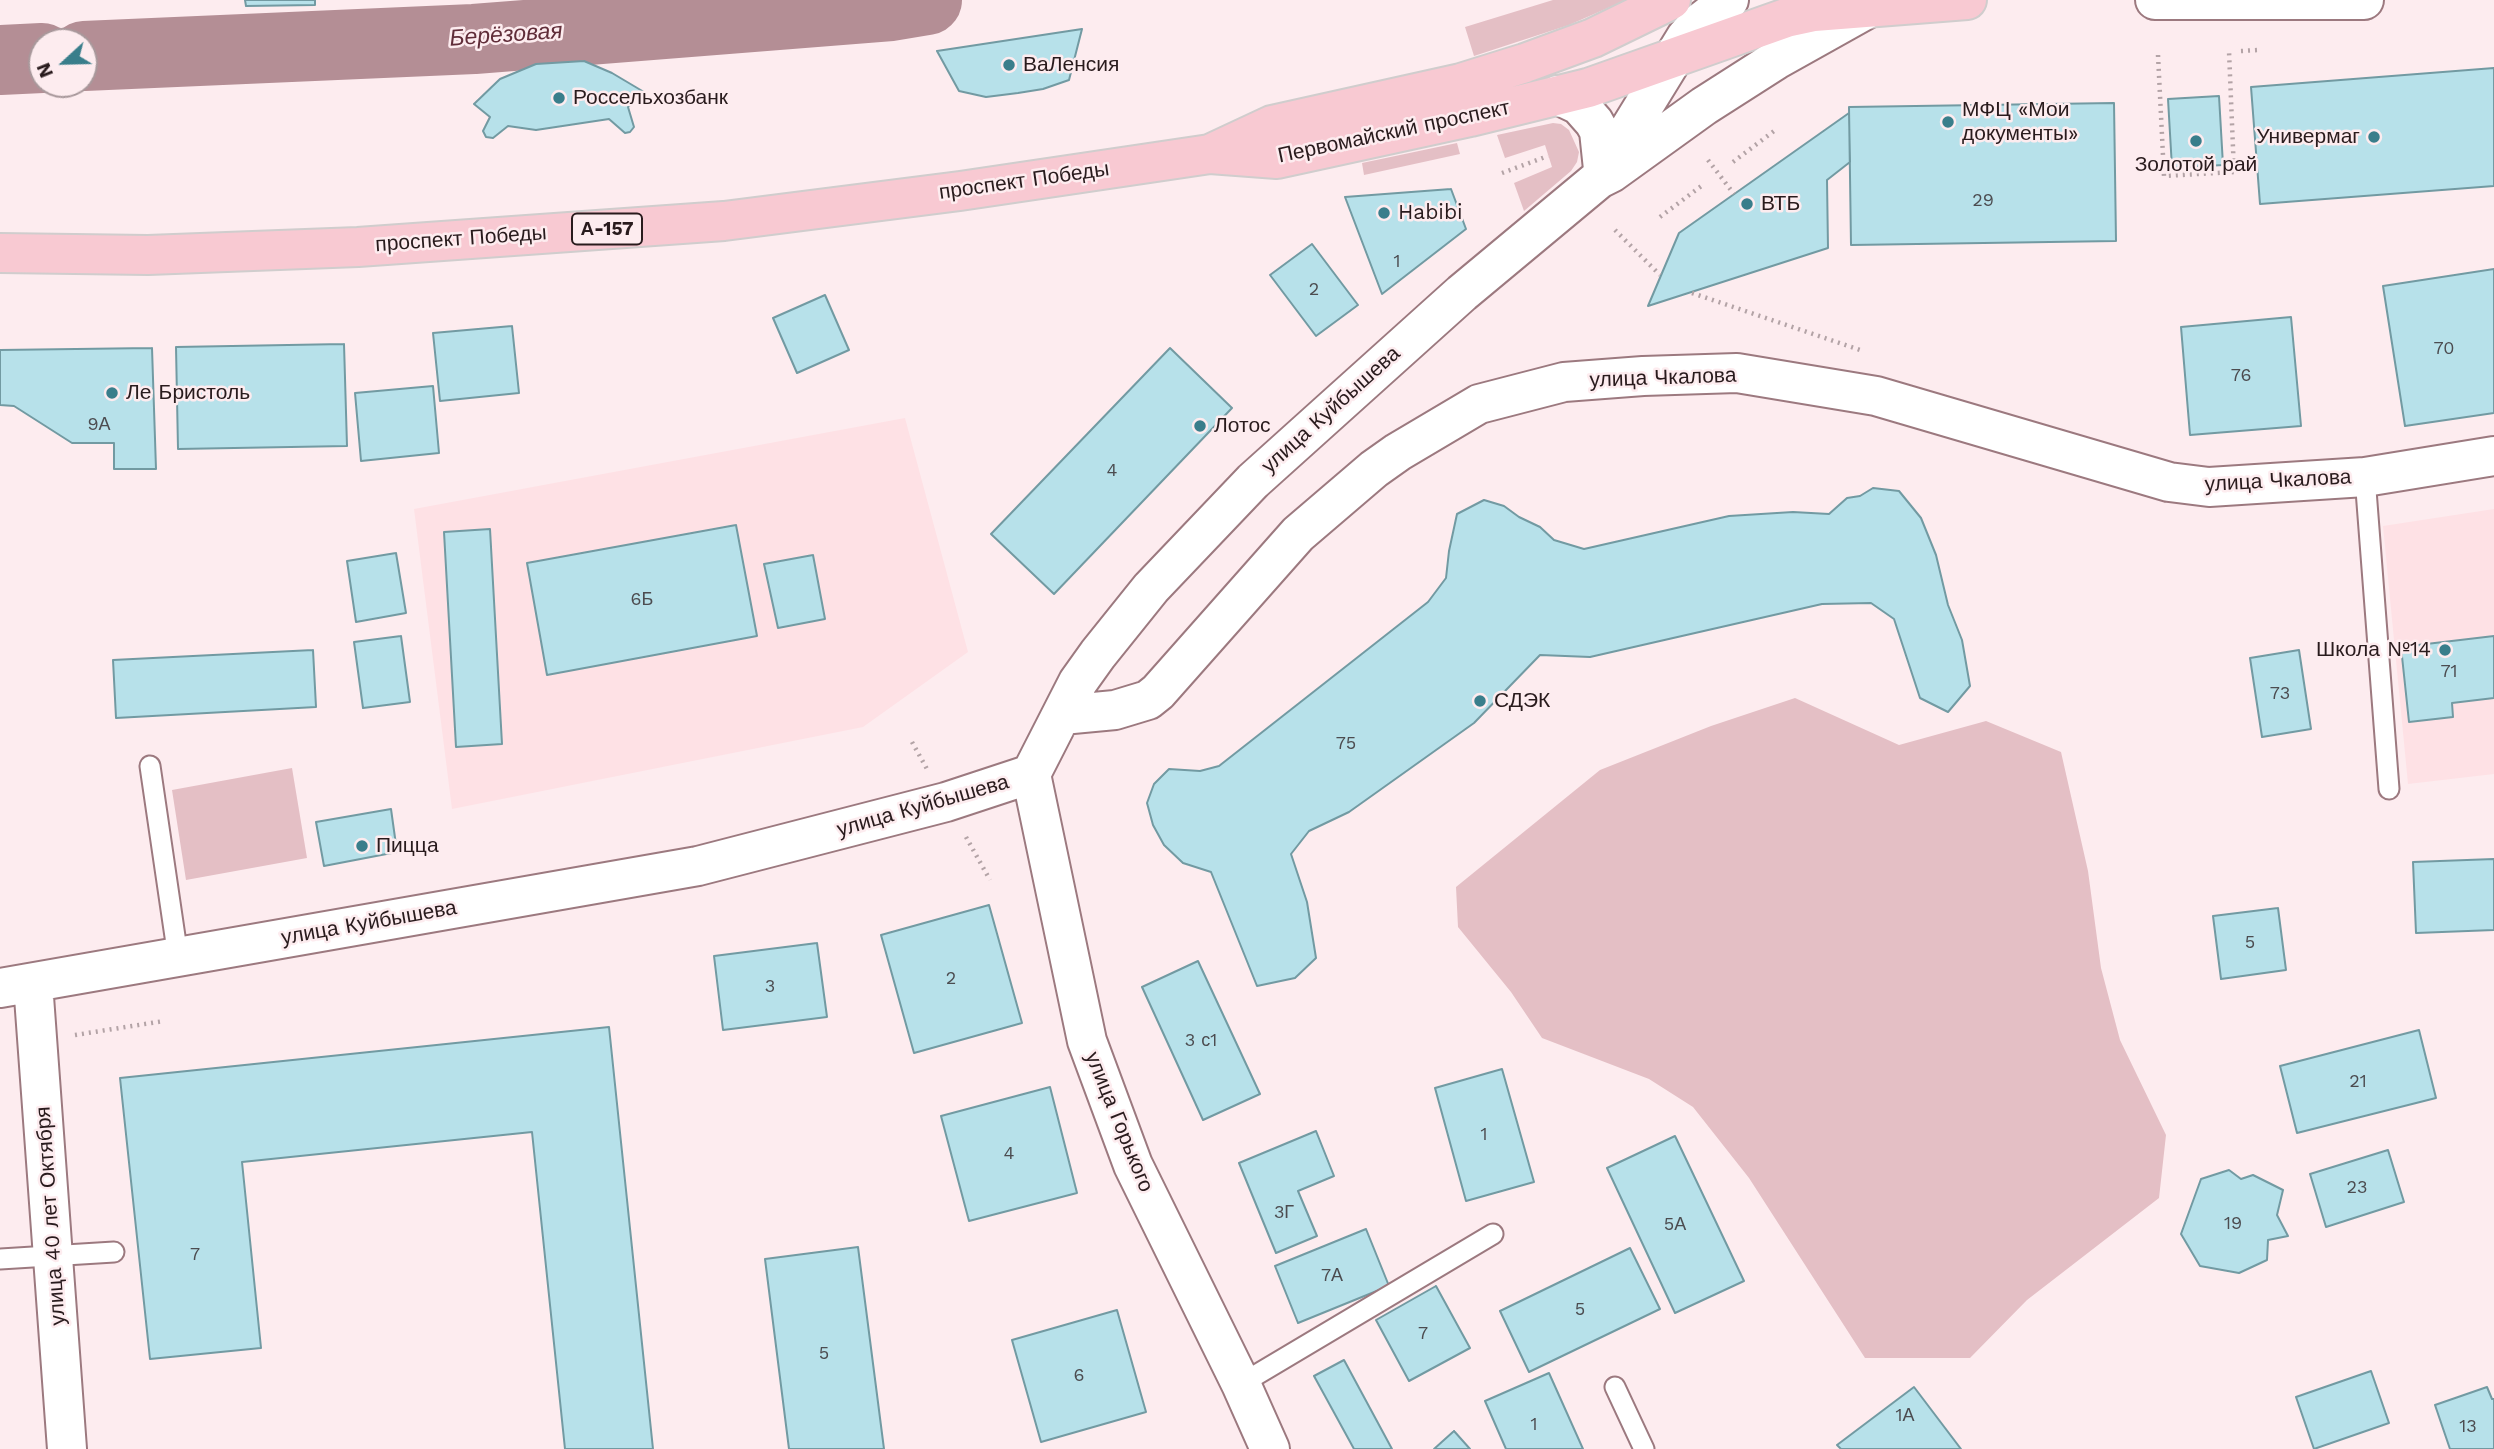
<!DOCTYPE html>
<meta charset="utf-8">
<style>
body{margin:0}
#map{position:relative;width:2494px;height:1449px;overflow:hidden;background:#fdecef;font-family:"Work Sans",sans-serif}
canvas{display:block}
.north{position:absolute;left:28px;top:28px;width:70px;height:70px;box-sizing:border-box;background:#fdecef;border:2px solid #a8989b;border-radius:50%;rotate:248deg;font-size:19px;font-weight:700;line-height:28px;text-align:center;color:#291b1d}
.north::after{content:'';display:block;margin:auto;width:24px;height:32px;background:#397e8b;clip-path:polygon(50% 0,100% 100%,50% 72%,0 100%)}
</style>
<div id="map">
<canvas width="2494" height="1449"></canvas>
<div class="north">N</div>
</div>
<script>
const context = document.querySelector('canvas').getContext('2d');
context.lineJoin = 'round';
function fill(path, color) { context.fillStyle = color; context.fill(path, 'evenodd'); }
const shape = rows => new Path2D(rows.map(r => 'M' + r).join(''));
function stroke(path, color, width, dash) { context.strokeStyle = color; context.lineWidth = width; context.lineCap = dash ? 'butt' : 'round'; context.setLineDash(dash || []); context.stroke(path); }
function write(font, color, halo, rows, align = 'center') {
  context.font = font + ' "Work Sans",sans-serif'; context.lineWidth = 5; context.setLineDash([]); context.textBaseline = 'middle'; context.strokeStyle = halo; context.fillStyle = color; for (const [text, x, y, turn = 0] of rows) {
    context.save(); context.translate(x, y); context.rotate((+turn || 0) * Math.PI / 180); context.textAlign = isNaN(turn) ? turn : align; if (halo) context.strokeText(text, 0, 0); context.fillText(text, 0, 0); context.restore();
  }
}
const built = shape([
 [905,418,968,652,863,727,452,809,414,509],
 [2494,509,2494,774,2408,784,2383,526]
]);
const green = shape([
 [1553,0,1626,0,1569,25,1474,56,1465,27],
 [1553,123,1561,124,1569,130,1579,152,1577,162,1571,171,1524,211,1514,183,1552,167,1545,145,1505,158,1497,135],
 [1457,143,1460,154,1364,175,1362,163],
 [1795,698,1899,745,1986,721,2061,752,2088,871,2101,968,2120,1040,2166,1135,2159,1198,2027,1300,1970,1358,1865,1358,1749,1178,1693,1107,1649,1079,1542,1038,1511,992,1458,927,1456,887,1600,770,1711,726],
 [292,768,307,858,186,880,172,790]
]);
const river = shape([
 [84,56,474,39,891,6,927,0],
 [0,60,42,58]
]);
const building = shape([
 [245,0,315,0,315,5,246,6,245,0],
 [1082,29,1069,80,1043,89,1018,93,986,97,959,91,937,51,1082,29],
 [584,61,612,73,644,92,628,107,634,127,630,132,625,133,609,119,536,130,508,126,493,138,486,137,483,131,490,117,474,104,500,79,536,64,584,61],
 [2494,68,2494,186,2260,204,2251,87,2494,68],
 [2219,96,2223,165,2172,168,2168,99,2219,96],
 [2114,103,2116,241,1851,245,1849,107,2114,103],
 [1849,113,1850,162,1827,180,1828,248,1648,306,1679,233,1849,113],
 [1451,189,1466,229,1382,294,1345,197,1451,189],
 [1312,244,1358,305,1316,336,1270,275,1312,244],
 [2494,269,2494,413,2405,426,2383,286,2494,269],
 [825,295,849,350,797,373,773,318,825,295],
 [2291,317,2301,426,2190,435,2181,327,2291,317],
 [512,326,519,393,440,401,433,333,512,326],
 [344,344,347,446,178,449,176,347,344,344],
 [152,348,156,469,114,469,114,443,72,443,14,406,0,405,0,350,152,348],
 [1170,348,1232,408,1054,594,991,534,1170,348],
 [433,386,439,453,361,461,355,393,433,386],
 [1873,488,1899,491,1921,518,1936,555,1948,605,1962,640,1970,686,1948,712,1920,698,1894,619,1871,603,1822,604,1590,657,1540,655,1474,723,1349,812,1309,831,1291,854,1307,902,1316,958,1295,978,1257,986,1211,872,1183,863,1164,845,1153,825,1147,803,1154,784,1169,769,1200,771,1219,766,1428,602,1446,578,1449,551,1457,514,1484,500,1504,506,1519,517,1540,527,1554,540,1584,549,1729,516,1793,512,1829,514,1847,498,1860,496,1873,488],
 [736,525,757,636,547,675,527,563,736,525],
 [490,529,502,744,456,747,444,532,490,529],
 [396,553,406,613,356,622,347,561,396,553],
 [813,555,825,619,778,628,764,564,813,555],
 [401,636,410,702,363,708,354,642,401,636],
 [2494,636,2494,698,2452,703,2453,717,2409,722,2401,647,2494,636],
 [313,650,316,707,116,718,113,660,313,650],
 [2299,650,2311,729,2262,737,2250,658,2299,650],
 [391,809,397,852,324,866,316,822,391,809],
 [2494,859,2494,930,2416,933,2413,862,2494,859],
 [989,905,1022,1023,914,1053,881,935,989,905],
 [2278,908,2286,970,2221,979,2213,916,2278,908],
 [817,943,827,1017,723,1030,714,956,817,943],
 [1198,961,1260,1094,1203,1120,1142,987,1198,961],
 [609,1027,653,1449,565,1449,532,1132,242,1162,261,1348,150,1359,120,1078,609,1027],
 [2419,1030,2436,1098,2297,1133,2280,1066,2419,1030],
 [1502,1069,1534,1182,1466,1201,1435,1088,1502,1069],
 [1050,1087,1077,1193,969,1221,941,1116,1050,1087],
 [1316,1131,1334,1176,1298,1191,1317,1236,1276,1253,1239,1163,1316,1131],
 [1675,1136,1744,1281,1675,1313,1607,1168,1675,1136],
 [2388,1150,2404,1202,2326,1227,2310,1174,2388,1150],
 [2229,1170,2241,1179,2253,1175,2283,1190,2277,1215,2288,1236,2268,1240,2267,1260,2239,1273,2200,1266,2181,1234,2201,1179,2229,1170],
 [1366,1229,1389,1286,1298,1323,1275,1266,1366,1229],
 [858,1247,884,1449,789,1449,765,1259,858,1247],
 [1630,1248,1660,1309,1529,1372,1500,1311,1630,1248],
 [1436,1286,1470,1348,1409,1381,1376,1320,1436,1286],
 [1117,1310,1146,1412,1041,1442,1012,1340,1117,1310],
 [1344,1360,1392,1449,1354,1449,1314,1376,1344,1360],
 [2371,1371,2389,1423,2314,1449,2296,1397,2371,1371],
 [1549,1373,1583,1449,1506,1449,1485,1401,1549,1373],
 [1914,1387,1961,1449,1841,1449,1837,1445,1914,1387],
 [2487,1387,2492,1399,2494,1399,2494,1449,2450,1449,2435,1405,2487,1387],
 [1454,1431,1470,1449,1434,1449,1454,1431]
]);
const path = shape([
 [2241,51,2259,50],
 [2158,55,2164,176,2234,172,2229,51],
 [1708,160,1734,194],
 [1733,162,1774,131],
 [1502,173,1548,156],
 [1660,217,1704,184],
 [1615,230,1660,275],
 [1692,293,1863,351],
 [912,742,927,769],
 [966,837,990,880],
 [75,1035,164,1021]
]);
const lane = shape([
 [2365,477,2389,789],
 [150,766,178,957],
 [0,1259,114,1252],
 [1241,1384,1493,1234],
 [1615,1387,1644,1449]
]);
const secondary = shape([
 [2155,0,2364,0],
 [1558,95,1579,105,1594,122,1599,131,1603,169],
 [1604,167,1624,138,1686,37,1697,25,1729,0],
 [1062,715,1115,710,1148,700,1158,692,1298,534,1374,469,1398,452,1479,404,1564,382,1643,376,1737,373,1876,396,2169,482,2209,487,2365,477,2494,456],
 [1031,774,1087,1041,1133,1165,1241,1384,1270,1449],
 [33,983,67,1449],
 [0,988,698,866,946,802,1031,774,1078,682,1098,654,1151,588,1253,481,1462,293,1599,179,1611,173,1704,106,1776,60,1869,8]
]);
const primary = shape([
 [1212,153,1272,125,1461,83,1525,63,1593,38,1671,0],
 [0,253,148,255,358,247,724,221,960,191,1210,154,1277,159,1470,117,1588,88,1786,18,1814,12,1967,0]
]);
const markers = [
 [1009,65,7,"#397e8b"],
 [559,98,7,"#397e8b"],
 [1948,122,7,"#397e8b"],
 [2374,137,7,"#397e8b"],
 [2196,141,7,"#397e8b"],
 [1747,204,7,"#397e8b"],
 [1384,213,7,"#397e8b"],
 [112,393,7,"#397e8b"],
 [1200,426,7,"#397e8b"],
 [2445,650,7,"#397e8b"],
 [1480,701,7,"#397e8b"],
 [362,846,7,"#397e8b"]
];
const numberNames = [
 ["29",1983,201],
 ["1",1397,262],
 ["2",1314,290],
 ["70",2444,349],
 ["76",2241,376],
 ["9А",99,425],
 ["4",1112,471],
 ["6Б",642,600],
 ["71",2449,672],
 ["73",2280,694],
 ["75",1346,744],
 ["5",2250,943],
 ["2",951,979],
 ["3",770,987],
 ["3 с1",1201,1041],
 ["21",2358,1082],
 ["1",1484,1135],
 ["4",1009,1154],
 ["23",2357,1188],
 ["3Г",1284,1213],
 ["19",2233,1224],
 ["5А",1675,1225],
 ["7",195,1255],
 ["7А",1332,1276],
 ["5",1580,1310],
 ["7",1423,1334],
 ["5",824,1354],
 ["6",1079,1376],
 ["1А",1905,1416],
 ["1",1534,1425],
 ["13",2468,1427]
];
const shields = [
 [607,229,70]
];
const shieldNames = [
 ["А-157",607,229]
];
const poiNames = [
 ["ВаЛенсия",1023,65],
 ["Россельхозбанк",573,98],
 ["МФЦ «Мои",1962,110],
 ["документы»",1962,134],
 ["Универмаг",2360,137,"right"],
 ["Золотой рай",2196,165,"center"],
 ["ВТБ",1761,204],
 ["Habibi",1398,213],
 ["Ле Бристоль",126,393],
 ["Лотос",1214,426],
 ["Школа №14",2431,650,"right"],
 ["СДЭК",1494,701],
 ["Пицца",376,846]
];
const streetNames = [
 ["Первомайский проспект",1394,132,-12],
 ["проспект Победы",1024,181,-8],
 ["проспект Победы",461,239,-4],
 ["улица Чкалова",1663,378,-2],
 ["улица Куйбышева",1331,410,-42],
 ["улица Чкалова",2278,481,-3],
 ["улица Куйбышева",923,806,-16],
 ["улица Куйбышева",369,923,-10],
 ["улица Горького",1119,1122,68],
 ["улица 40 лет Октября",51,1216,-94]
];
const waterNames = [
 ["Берёзовая",506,35,-4]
];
fill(built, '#fee1e5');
fill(green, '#e4bfc5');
stroke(river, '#b48e95', 70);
fill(building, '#b7e1ea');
stroke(building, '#729aa2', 2);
stroke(lane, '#9c797f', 23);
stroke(secondary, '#9c797f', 42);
stroke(primary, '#d0cdcd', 42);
stroke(path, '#b3a3a6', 4.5, [2, 5]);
stroke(lane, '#fff', 19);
stroke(secondary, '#fff', 38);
stroke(primary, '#f8c9d2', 38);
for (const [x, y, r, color] of markers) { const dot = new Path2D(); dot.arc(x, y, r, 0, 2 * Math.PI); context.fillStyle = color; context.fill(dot); stroke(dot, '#fdecef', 2.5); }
write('18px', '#4c4c50', null, numberNames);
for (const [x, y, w] of shields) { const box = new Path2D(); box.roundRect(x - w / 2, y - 15.5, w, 31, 5); context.fillStyle = '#fdecef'; context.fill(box); stroke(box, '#291b1d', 2); }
write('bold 19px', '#291b1d', null, shieldNames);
write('21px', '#291b1d', '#fdecef', poiNames, 'left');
write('21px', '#291b1d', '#fdecef', streetNames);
write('italic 23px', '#612d39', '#fdecef', waterNames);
</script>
